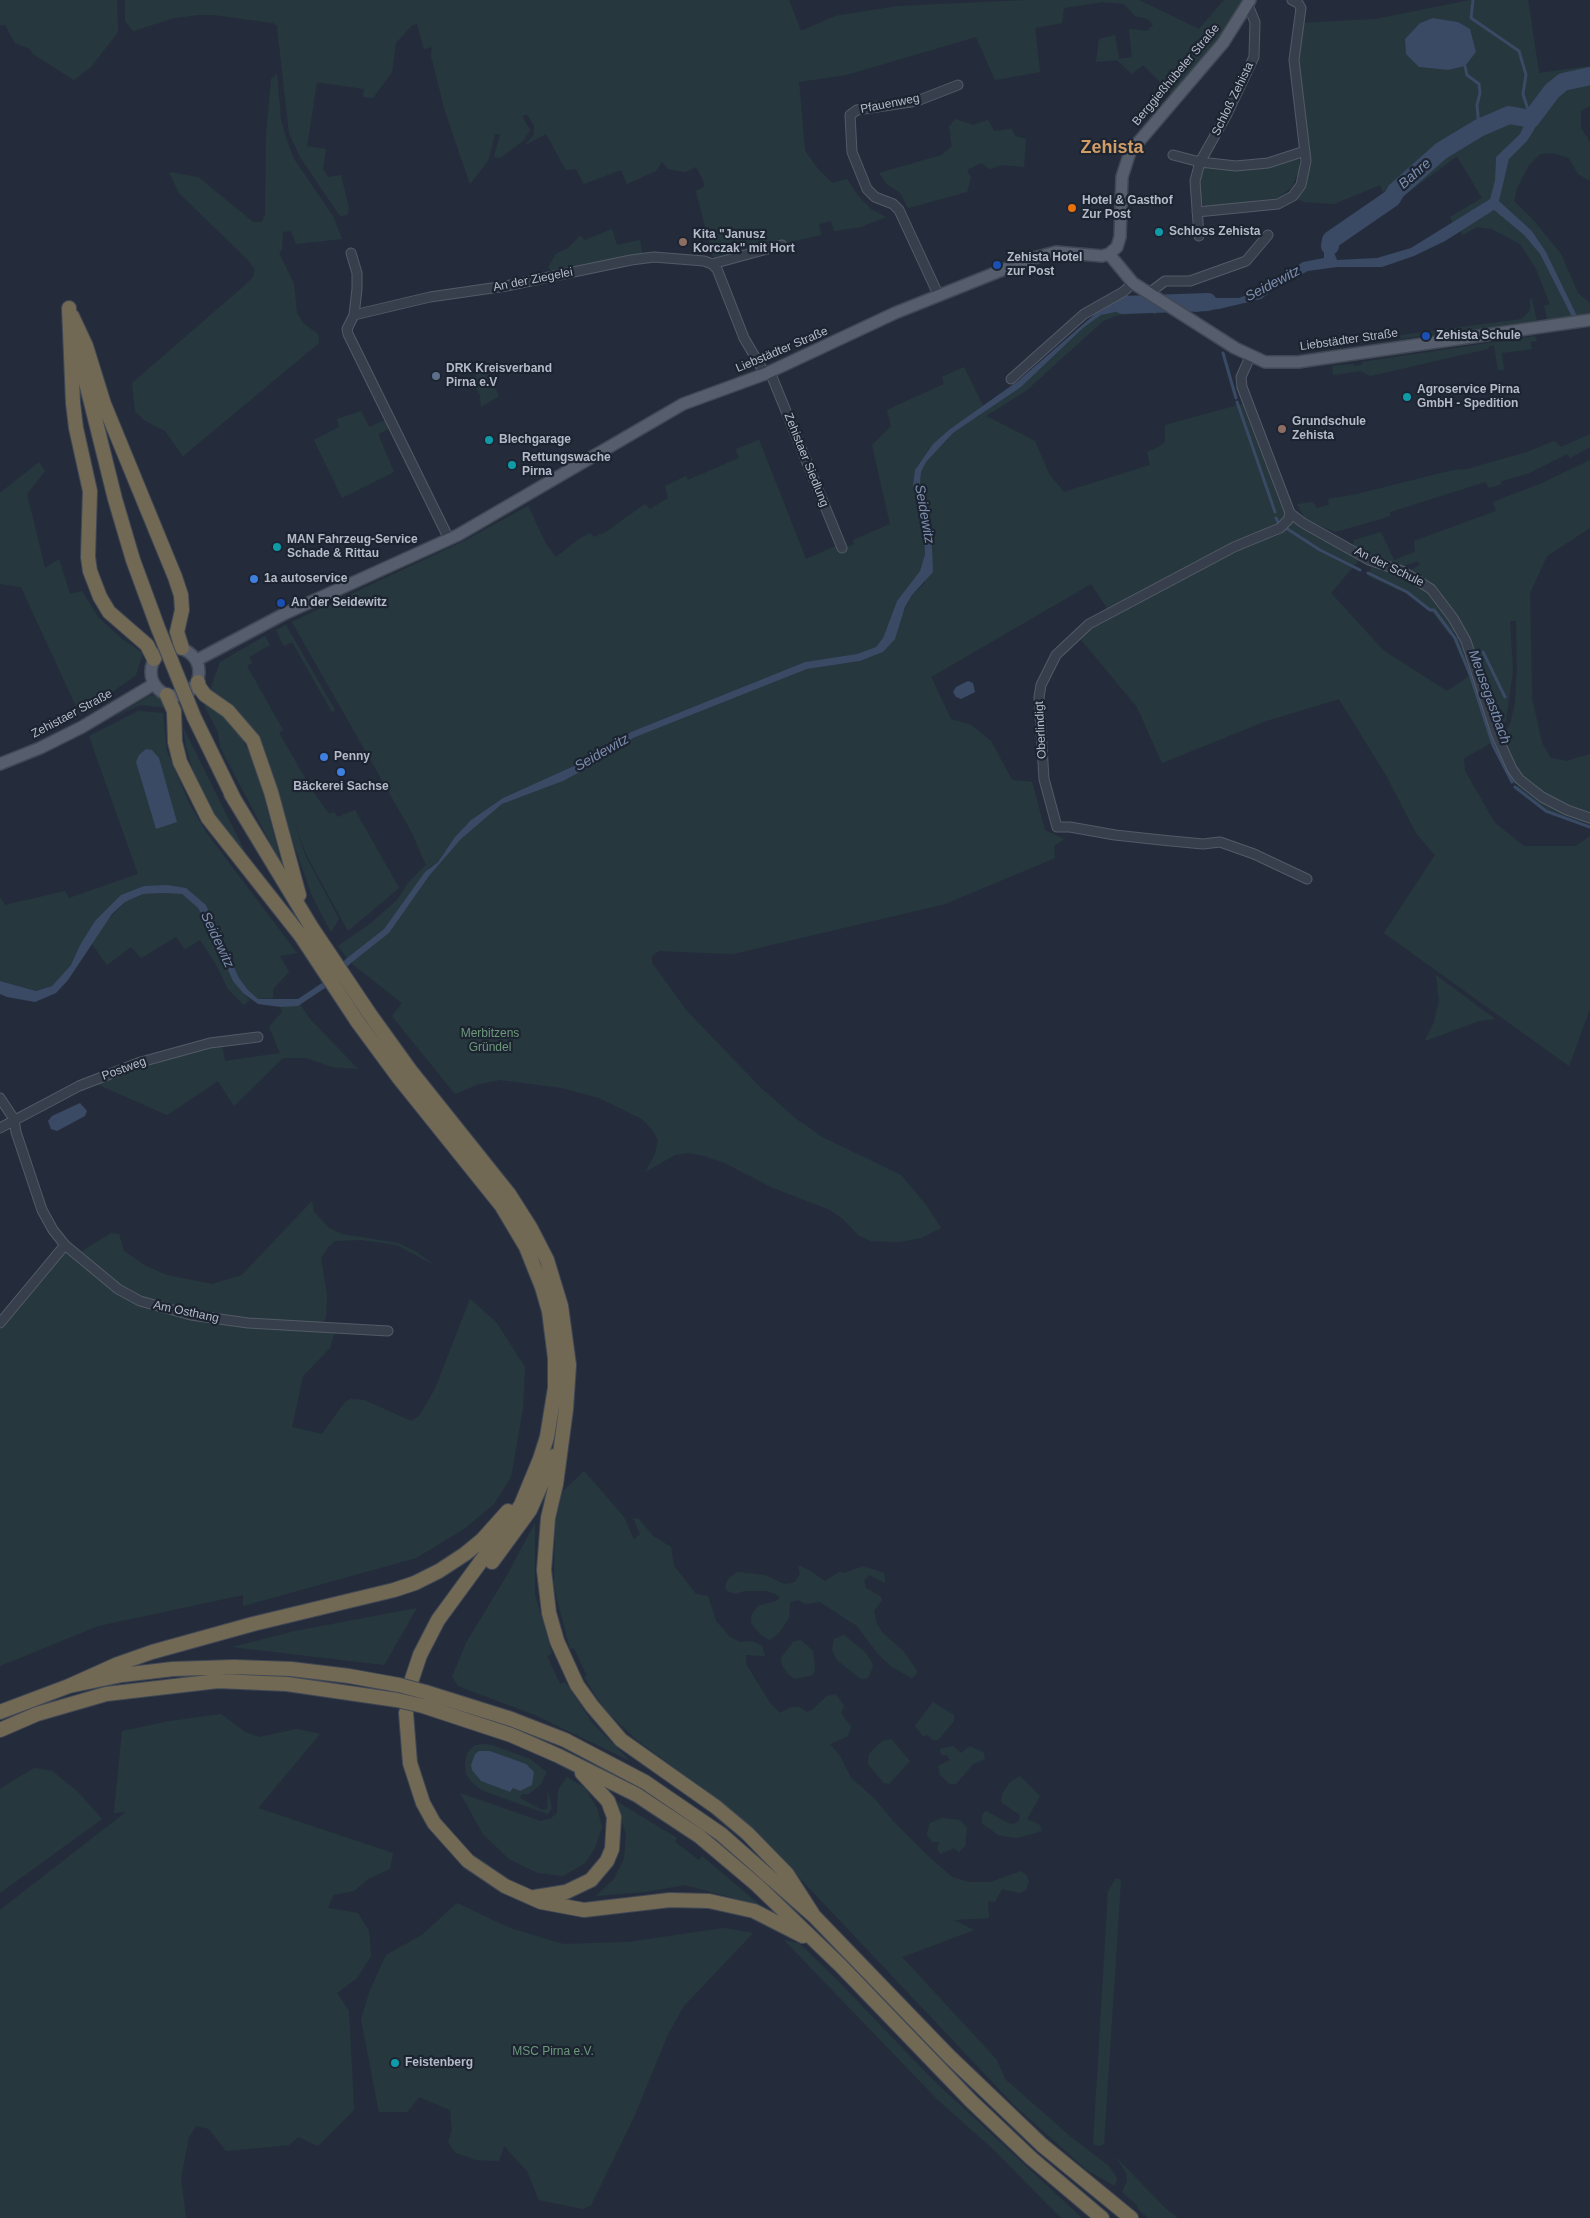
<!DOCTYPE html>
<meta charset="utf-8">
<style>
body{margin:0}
canvas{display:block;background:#242c3c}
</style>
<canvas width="1590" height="2218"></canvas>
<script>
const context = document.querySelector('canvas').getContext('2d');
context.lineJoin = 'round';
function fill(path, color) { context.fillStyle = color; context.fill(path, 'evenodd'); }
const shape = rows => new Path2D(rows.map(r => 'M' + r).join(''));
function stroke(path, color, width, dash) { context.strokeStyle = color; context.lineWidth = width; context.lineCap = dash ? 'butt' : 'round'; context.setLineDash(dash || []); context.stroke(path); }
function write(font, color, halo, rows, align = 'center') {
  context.font = font + ' Helvetica,sans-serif'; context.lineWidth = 4.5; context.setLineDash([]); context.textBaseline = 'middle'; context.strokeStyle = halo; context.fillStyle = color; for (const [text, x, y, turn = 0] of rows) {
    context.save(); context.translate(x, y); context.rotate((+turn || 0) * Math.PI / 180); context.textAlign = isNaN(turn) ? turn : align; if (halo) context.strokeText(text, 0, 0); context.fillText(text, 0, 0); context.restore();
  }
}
const green = shape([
 [0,0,117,0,118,32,91,67,74,80,33,54,30,49,15,43,5,25,0,25],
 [125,0,789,0,801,31,835,16,898,6,1027,0,1139,0,1199,29,1224,0,1244,0,1218,40,1173,95,1143,65,1132,74,1117,60,1096,62,1099,39,1115,35,1119,59,1132,57,1129,29,1147,31,1153,25,1148,19,1135,16,1124,4,1103,2,1064,8,1062,23,1035,28,1040,72,995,80,976,37,846,75,799,82,805,151,818,169,832,183,847,179,858,196,871,209,886,217,861,227,834,231,831,221,819,224,821,235,716,259,713,257,696,191,704,187,704,182,696,167,685,172,668,169,662,162,656,171,627,184,621,170,584,184,576,169,566,170,546,134,525,145,534,135,534,126,527,114,522,116,530,130,523,141,500,158,494,157,500,134,495,134,488,161,470,184,445,111,431,56,432,47,424,49,417,24,412,25,396,43,392,72,373,98,363,97,364,89,317,82,307,146,326,149,323,169,328,177,341,175,349,208,347,215,340,216,300,157,289,133,277,26,273,23,214,15,199,15,174,18,133,31,125,21],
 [1470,0,1528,0,1539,73,1590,66,1590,106,1581,111,1581,128,1590,142,1590,181,1578,174,1569,158,1552,153,1540,154,1529,165,1517,188,1514,201,1534,221,1561,254,1578,293,1590,303,1590,314,1577,316,1546,252,1532,231,1499,201,1509,159,1527,141,1534,130,1538,118,1556,97,1545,89,1532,108,1520,134,1496,157,1495,180,1490,199,1453,223,1450,217,1482,198,1457,156,1390,206,1380,185,1334,204,1304,202,1297,198,1306,185,1309,160,1296,60,1302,23,1376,19],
 [1433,18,1458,22,1465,66,1448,70,1419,67,1405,39,1420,23],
 [277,74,281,120,288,144,294,159,333,216,342,239,296,244,291,231,283,232,282,250,279,253,294,284,297,313,303,323,318,334,319,343,183,456,165,431,144,420,135,411,132,383,244,286,253,277,255,270,248,260,179,193,169,172,198,177,253,222,262,222,265,215,266,136,271,79],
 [955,119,973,125,988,120,994,131,1012,129,1015,136,1026,139,1024,167,1002,165,990,169,981,163,967,170,971,178,967,192,908,208,900,193,887,184,879,173,942,155,952,146,949,127],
 [1299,154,1299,171,1291,188,1277,198,1205,207,1198,193,1201,164,1228,167],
 [1494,210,1524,235,1540,254,1572,317,1550,321,1547,318,1544,306,1550,304,1536,269,1520,244,1492,229,1477,227,1463,235,1459,230],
 [612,229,617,245,640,240,643,255,554,272,548,268,556,254,568,248,580,236,585,240],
 [1530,299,1532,299,1537,321,1534,324,1443,337,1442,333,1400,339,1401,335,1522,319,1530,310],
 [1136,308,1146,313,1119,315,1103,321,1027,390,986,416,1035,441,1049,474,1064,492,1150,465,1147,452,1159,447,1165,442,1165,425,1242,404,1285,516,1282,523,1109,611,1091,584,931,677,951,719,971,725,991,741,1012,780,1032,782,1045,830,1064,839,1054,846,1055,858,945,904,733,954,659,951,652,956,652,963,687,1011,761,1088,795,1118,822,1137,901,1175,926,1205,941,1228,921,1238,899,1242,871,1241,858,1235,843,1219,830,1210,771,1187,725,1163,704,1156,688,1153,675,1155,645,1172,655,1154,658,1140,653,1131,642,1119,599,1098,562,1088,500,1080,479,1084,455,1094,392,1016,402,1003,351,963,389,933,429,876,461,839,502,804,563,781,595,764,633,738,807,669,860,661,883,652,912,595,925,583,931,526,920,483,921,472,926,462,953,433,1021,387,1083,328,1101,315],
 [1535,336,1537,341,1530,342,1532,349,1502,353,1504,370,1498,370,1494,345,1488,347,1488,349,1370,376,1361,371,1333,375,1332,366,1353,364,1354,366,1362,365,1362,362],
 [964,367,983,406,950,429,933,444,915,470,925,554,920,571,897,601,883,638,876,647,857,654,805,662,631,732,587,760,503,798,471,820,455,837,438,862,430,867,384,929,347,958,338,946,371,923,397,900,408,883,426,865,412,833,292,622,466,540,528,506,546,544,556,557,579,539,590,533,594,537,606,532,645,504,650,509,668,498,665,486,686,476,688,480,739,458,736,449,759,440,806,559,838,545,840,550,854,544,853,540,890,524,872,445,891,426,887,410,944,384,942,377],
 [485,368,499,396,481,407,480,395,474,385,476,373],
 [361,411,369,427,386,420,390,428,378,434,394,472,342,498,314,440,339,427,337,419],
 [1590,434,1590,447,1570,458,1567,454,1529,473,1502,481,1501,484,1489,488,1485,482,1390,512,1390,516,1381,519,1335,532,1306,520,1297,504,1313,502,1317,508,1329,505,1328,499,1358,494,1454,470,1467,469,1527,452,1554,441,1561,447],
 [1590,460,1590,528,1547,556,1530,593,1532,698,1542,743,1551,758,1567,761,1590,754,1590,816,1553,801,1520,775,1509,754,1505,733,1511,721,1515,702,1517,669,1516,621,1510,621,1513,670,1506,721,1501,725,1494,706,1491,705,1457,618,1408,572,1420,565,1418,561,1400,567,1372,557,1353,546,1354,540,1381,532,1394,560,1415,552,1414,541,1496,511,1493,502,1540,484],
 [39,462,45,471,27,494,45,568,59,559,70,594,82,591,98,617,122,639,143,653,136,675,80,715,21,587,0,584,0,493],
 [1295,521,1299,527,1359,560,1331,593,1383,650,1447,691,1469,676,1453,639,1459,635,1514,779,1512,781,1493,742,1464,758,1465,771,1495,823,1524,846,1576,846,1590,836,1590,1009,1569,1066,1384,933,1435,855,1416,833,1386,775,1339,699,1266,721,1162,763,1137,707,1078,636,1090,626,1235,550],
 [1372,565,1400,573,1422,585,1457,630,1450,635,1434,614,1408,594,1368,576],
 [286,625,335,710,332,712,292,642,284,646,280,639,276,630],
 [265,636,270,645,249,657,252,663,247,666,283,730,279,733,314,793,329,814,334,812,338,817,355,810,399,888,348,931,306,854,294,821,305,855,339,919,331,932,312,896,256,735,247,721,209,693,220,662],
 [151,695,161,697,169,708,140,705,114,717],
 [206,703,223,716,241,737,255,764,282,865,220,747,218,732,204,705],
 [138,711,163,713,167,752,190,805,206,832,297,953,280,956,289,972,273,989,273,998,258,999,248,990,239,978,206,905,185,888,144,886,96,921,80,945,71,965,52,986,36,991,0,981,0,897,5,905,65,891,69,898,138,874,89,736],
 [183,727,253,868,214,815,195,778,186,747],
 [1519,784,1590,821,1590,825,1546,809,1517,787],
 [163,893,182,894,198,908,243,993,250,1000,244,1005,228,989,217,966,200,940,185,949,176,937,141,958,131,947,107,965,91,943,101,927,125,902,143,894],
 [1436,975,1495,1019,1479,1021,1425,1041,1434,1022,1439,1001],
 [300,1004,309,1018,358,1069,332,1067,306,1058,283,1058,234,1106,218,1081,167,1115,99,1085,99,1082,133,1069,185,1053,222,1045,225,1061,280,1053,269,1027,282,1012,281,1007],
 [312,1201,314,1212,329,1228,342,1234,398,1243,415,1251,436,1266,397,1245,361,1240,335,1241,329,1246,321,1258,327,1296,326,1318,321,1324,310,1325,192,1313,142,1299,120,1288,79,1253,111,1233,119,1234,124,1251,146,1266,167,1275,212,1284,242,1275],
 [64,1250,72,1254,94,1273,161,1309,335,1330,330,1348,303,1376,292,1427,322,1434,345,1402,351,1399,364,1400,411,1421,419,1416,435,1389,470,1299,496,1322,525,1367,523,1408,511,1477,494,1504,464,1529,416,1558,243,1606,243,1595,98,1626,0,1666,0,1329],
 [584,1471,624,1517,634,1540,640,1534,633,1518,639,1519,653,1536,671,1547,674,1566,696,1594,708,1596,716,1621,730,1637,740,1642,752,1641,762,1646,765,1656,746,1655,746,1664,770,1703,780,1713,791,1707,799,1707,807,1712,812,1710,827,1696,836,1694,844,1706,841,1713,851,1727,848,1736,830,1744,840,1756,851,1778,874,1798,894,1822,928,1856,952,1877,969,1882,991,1882,1021,1871,1027,1876,1029,1882,1026,1890,1020,1893,1002,1889,995,1902,988,1901,989,1918,954,1920,974,1930,902,1957,997,2060,1005,2079,1071,2137,1109,2166,1117,2178,1115,2186,1087,2170,1013,2104,761,1837,719,1800,638,1741,605,1710,584,1677,587,1676,574,1648,570,1649,554,1587,555,1521,563,1491],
 [535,1523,535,1595,552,1654,547,1656,560,1684,565,1682,593,1724,630,1761,535,1715,458,1686,452,1677,466,1643,506,1577],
 [798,1565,809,1570,825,1581,839,1572,845,1573,863,1566,884,1573,885,1583,869,1575,864,1580,866,1588,880,1596,882,1600,874,1611,877,1624,882,1632,903,1651,916,1669,917,1673,912,1678,892,1667,878,1654,857,1626,820,1602,806,1604,798,1600,790,1602,789,1618,779,1633,770,1640,761,1635,751,1623,752,1614,758,1606,776,1601,780,1598,776,1594,767,1591,744,1591,736,1594,727,1591,725,1586,729,1578,737,1572,765,1575,784,1584,794,1583,800,1574],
 [417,1608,384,1665,232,1647,295,1631],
 [844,1635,864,1651,871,1661,873,1667,868,1678,861,1679,837,1660,832,1650,834,1639],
 [801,1640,813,1651,815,1669,813,1675,795,1679,788,1674,782,1665,781,1658,793,1642],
 [933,1702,954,1715,954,1721,938,1740,933,1740,927,1735,923,1736,915,1726],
 [221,1714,245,1732,259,1737,297,1729,320,1734,258,1808,393,1853,390,1869,368,1879,354,1891,333,1895,328,1908,358,1913,369,1931,371,1956,357,1978,337,1993,349,2011,354,2110,318,2146,298,2137,289,2145,226,2151,209,2129,196,2126,189,2137,181,2178,186,2218,0,2218,0,1910,126,1812,114,1813,122,1731,170,1721],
 [891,1739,910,1761,889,1784,884,1783,868,1764,869,1754,882,1741],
 [482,1744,492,1745,530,1759,547,1772,541,1784,529,1794,522,1794,520,1798,542,1810,547,1809,548,1792,552,1808,548,1814,481,1790,471,1781,466,1774,465,1764,467,1753,474,1746],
 [490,1751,531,1768,520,1791,513,1788],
 [953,1746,961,1753,970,1746,984,1753,985,1759,973,1764,956,1784,950,1784,940,1775,938,1766,950,1760,947,1755,941,1755,940,1749],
 [34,1768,52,1771,78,1792,102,1819,0,1893,0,1789],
 [1020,1776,1040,1796,1027,1819,1040,1825,1042,1831,1017,1838,1008,1837,998,1835,982,1823,982,1815,986,1811,1008,1823,1014,1824,1019,1821,1020,1815,1001,1802,1002,1794,1010,1782],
 [567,1777,585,1788,597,1808,602,1827,595,1848,585,1863,563,1876,538,1873,509,1859,483,1834,460,1793,540,1821,550,1819,557,1813,558,1790],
 [616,1801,677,1838,675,1842,699,1860,702,1856,760,1905,685,1885,645,1892,596,1896,614,1879,624,1859,626,1834],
 [942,1818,960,1820,967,1828,965,1846,959,1852,954,1848,940,1854,937,1848,940,1842,932,1842,927,1835,930,1823],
 [1116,1878,1121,1880,1104,2144,1100,2146,1093,2144,1108,1892],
 [457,1903,510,1928,563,1944,628,1942,724,1928,753,1933,684,2006,668,2034,634,2117,591,2205,583,2209,539,2200,527,2171,504,2146,499,2161,477,2160,456,2153,448,2142,452,2130,450,2110,419,2097,407,2112,379,2112,361,2019,370,1990,386,1955,422,1935],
 [784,1940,800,1944,836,1979,933,2080,1082,2218,1061,2218,993,2149,938,2100],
 [1116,2157,1165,2208,1178,2218,1148,2218,1138,2209,1137,2205,1122,2192,1127,2181,1126,2173]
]);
const water = shape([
 [1433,18,1458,22,1470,29,1476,52,1465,66,1448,70,1419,67,1406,54,1405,39,1420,23],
 [1545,89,1556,96,1538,118,1534,130,1527,141,1509,159,1499,201,1532,231,1546,252,1577,316,1572,317,1540,254,1524,235,1494,210,1445,241,1414,256,1382,267,1337,267,1308,271,1278,286,1261,299,1219,309,1194,312,1180,298,1239,298,1260,290,1303,262,1324,258,1324,247,1328,237,1343,227,1347,233,1333,242,1333,250,1337,260,1377,258,1411,248,1490,199,1495,180,1496,157,1520,134,1532,108],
 [1141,299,1156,314,1136,308,1101,315,1083,328,1021,387,953,433,926,462,921,472,920,483,931,526,933,572,912,595,905,607,895,639,883,652,860,661,807,669,633,738,595,764,563,781,502,804,461,839,429,876,389,933,351,963,325,988,298,1006,281,1007,258,1004,243,993,233,981,208,925,198,908,182,894,163,893,143,894,125,902,112,914,68,980,56,993,35,1002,7,997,0,994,0,981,36,991,52,986,71,965,80,945,95,921,121,895,144,886,167,885,186,888,206,905,239,978,248,990,258,999,298,999,322,983,347,958,384,929,425,872,438,862,455,837,471,820,503,798,587,760,631,732,805,662,857,654,876,647,883,638,897,601,920,571,925,554,923,526,913,485,915,470,933,444,950,429,1018,381,1103,307,1125,301],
 [968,681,973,683,975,692,961,699,956,697,953,692,956,687],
 [146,749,152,750,159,758,177,822,156,829,136,762,139,755],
 [80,1103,87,1111,85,1116,57,1131,51,1129,48,1121,52,1116],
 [479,1751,490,1751,526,1764,534,1772,532,1785,520,1791,513,1788,510,1792,481,1781,472,1770,471,1765,475,1754]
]);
const stream = shape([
 [1473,0,1471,18,1519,51,1526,75,1523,94,1530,116],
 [1465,66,1467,75,1479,84,1480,93,1477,105,1479,128],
 [1223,353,1236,398],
 [1237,402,1275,512],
 [1276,518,1278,522],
 [1286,528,1320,550,1360,570],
 [1368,573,1407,592,1430,610,1434,610,1455,638,1471,677,1493,745,1512,782],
 [1483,652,1505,697],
 [1515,787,1546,811,1590,827]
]);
const river = shape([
 [1330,246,1331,240,1392,198,1396,191,1441,151,1479,128,1509,115,1531,119,1552,91,1563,82,1590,76],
 [1122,305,1208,302]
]);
const minor = shape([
 [1173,155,1200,162,1236,166,1268,163,1305,151],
 [1197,212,1278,204,1293,196,1301,185,1306,161,1294,60,1301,8,1298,3,1292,0],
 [1199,236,1195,181,1200,162,1227,114,1254,57,1255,22,1248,5],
 [351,253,357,273,357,289,354,315,347,329,348,334,449,539],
 [712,264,782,245],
 [1149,293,1165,281,1190,281,1246,261,1268,235],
 [938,294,899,210,893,204,875,197,867,189,852,152,850,115,857,110,917,101,958,85],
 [354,315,430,297,506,286,631,260,654,257,704,261,712,264,717,269,744,338,765,374],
 [1250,357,1241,377,1242,387,1290,513,1303,523,1369,560,1402,571,1431,589,1453,618,1466,641,1497,736,1512,769,1519,779,1542,797,1567,810,1590,818],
 [770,372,842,548],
 [1011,379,1084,314,1123,292,1133,283],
 [1290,513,1288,520,1280,528,1234,547,1089,624,1056,655,1041,685,1039,697,1044,779,1057,827,1070,827,1115,835,1161,840,1203,844,1220,842,1254,854,1307,879],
 [0,1098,14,1119,16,1132,42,1210,53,1230,65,1245,118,1289,140,1301,191,1315,248,1323,388,1331],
 [0,1128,79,1086,141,1062,210,1043,258,1037],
 [0,1323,65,1245]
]);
const major = shape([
 [1109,254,1133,283,1235,348,1265,362,1298,362,1590,320],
 '151 672a24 24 0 1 1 48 0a24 24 0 1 1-48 0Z',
 [197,660,284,614,458,535,683,404,765,374,895,313,1030,259,1056,252,1102,256,1109,254,1117,247,1120,237,1122,177,1130,152,1223,43,1250,0],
 [0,764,40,748,82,727,154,684]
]);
const highway = shape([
 [69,308,73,403,76,428,90,491,88,557,90,571,100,597,109,612,147,645,154,659],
 [72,316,86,346,104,404,175,577,181,595,182,610,177,632,182,648],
 [77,346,115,499,133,560,158,628],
 [198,682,199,687,205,695,228,711,253,740,271,792,299,895],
 [167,695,174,711,175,742,180,762,208,818,301,936,357,1021,399,1078,501,1205,526,1247,542,1287,549,1311,555,1358,555,1388,547,1437,540,1459,521,1505,509,1523,438,1620,420,1655,412,1679],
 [194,717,235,801],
 [231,794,312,928,369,1013,410,1070,509,1194,530,1227,547,1260,561,1306,569,1365,566,1409,556,1484,548,1518,544,1570,549,1613,557,1641,577,1685,592,1706,621,1740,716,1807,747,1833,787,1874,814,1916],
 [492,1562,530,1510,554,1456],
 [69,1686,118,1664,152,1652,253,1624,394,1590,415,1583,439,1571,465,1554,482,1540,508,1511],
 [425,1692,511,1719,565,1740,645,1782,721,1834,814,1916,949,2056,1042,2145,1131,2218],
 [423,1706,511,1735,559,1756,637,1795,699,1836,757,1885,841,1966,971,2101,1031,2158,1102,2218],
 [0,1712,69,1686,122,1675,173,1669,234,1667,291,1669,349,1676,399,1685],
 [406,1713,410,1763,423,1803,434,1823,468,1861,505,1886,541,1902,584,1910,670,1900,709,1901,754,1911,803,1936],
 [0,1730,37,1714,106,1694,218,1681,287,1684,397,1700],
 [535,1897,566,1892,591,1880,607,1861,612,1849,614,1817,608,1801,582,1773]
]);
const highwayBridge = shape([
 [158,628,194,717],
 [399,1685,425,1692],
 [397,1700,423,1706]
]);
const markers = [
 [1072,208,5,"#e8710a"],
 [1159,232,5,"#0f9aa8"],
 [683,242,5,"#8d6e63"],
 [997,265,5,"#1a4fb4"],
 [1426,336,5,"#1a4fb4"],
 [436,376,5,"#5c6f8a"],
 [1407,397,5,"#0f9aa8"],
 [1282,429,5,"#8d6e63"],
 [489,440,5,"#0f9aa8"],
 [512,465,5,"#0f9aa8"],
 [277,547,5,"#0f9aa8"],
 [254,579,5,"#3f7fe0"],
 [281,603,5,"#1a4fb4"],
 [324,757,5,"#3f7fe0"],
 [341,772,5,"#3f7fe0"],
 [395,2063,5,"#0f9aa8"]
];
const streetNames = [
 ["Berggießhübeler Straße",1176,75,-50],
 ["Schloß Zehista",1233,99,-64],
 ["Pfauenweg",890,104,-11],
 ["An der Ziegelei",533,280,-11],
 ["Liebstädter Straße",1349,340,-8],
 ["Liebstädter Straße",782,350,-23],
 ["Zehistaer Siedlung",806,460,68],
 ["An der Schule",1389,567,26],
 ["Zehistaer Straße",72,714,-28],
 ["Oberlindigt",1041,730,-93],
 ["Postweg",124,1069,-20],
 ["Am Osthang",186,1312,12]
];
const poiNames = [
 ["Hotel & Gasthof",1082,201],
 ["Zur Post",1082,215],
 ["Schloss Zehista",1169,232],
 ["Kita \"Janusz",693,235],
 ["Korczak\" mit Hort",693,249],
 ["Zehista Hotel",1007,258],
 ["zur Post",1007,272],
 ["Zehista Schule",1436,336],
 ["DRK Kreisverband",446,369],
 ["Pirna e.V",446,383],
 ["Agroservice Pirna",1417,390],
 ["GmbH - Spedition",1417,404],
 ["Grundschule",1292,422],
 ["Zehista",1292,436],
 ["Blechgarage",499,440],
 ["Rettungswache",522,458],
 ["Pirna",522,472],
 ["MAN Fahrzeug-Service",287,540],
 ["Schade & Rittau",287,554],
 ["1a autoservice",264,579],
 ["An der Seidewitz",291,603],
 ["Penny",334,757],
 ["Bäckerei Sachse",341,787,"center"],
 ["Feistenberg",405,2063]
];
const parkNames = [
 ["Merbitzens",490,1034],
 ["Gründel",490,1048],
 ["MSC Pirna e.V.",553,2052]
];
const waterNames = [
 ["Bahre",1415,174,-41],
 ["Seidewitz",1273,284,-28],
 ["Seidewitz",924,514,80],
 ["Meusegastbach",1489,697,70],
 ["Seidewitz",602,753,-30],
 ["Seidewitz",217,940,65]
];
const districtNames = [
 ["Zehista",1112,148]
];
fill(green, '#26383d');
fill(water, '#3a4964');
stroke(stream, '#3a4964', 3);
stroke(river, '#3a4964', 18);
stroke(minor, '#535a67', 11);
stroke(major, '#414855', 14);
stroke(highway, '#404754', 16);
stroke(minor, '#383f4c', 9);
stroke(major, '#565d6c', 11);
stroke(highway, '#726955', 14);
stroke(highwayBridge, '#404754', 16, []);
stroke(highwayBridge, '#726955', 14);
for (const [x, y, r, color] of markers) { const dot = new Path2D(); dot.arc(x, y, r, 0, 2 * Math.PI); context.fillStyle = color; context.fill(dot); stroke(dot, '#1d2431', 2); }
write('12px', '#b4bac8', '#1d2431', streetNames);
write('bold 12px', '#b4bac8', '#1d2431', poiNames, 'left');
write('12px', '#6c987a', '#1d2431', parkNames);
write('italic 14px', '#7c8eae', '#1d2431', waterNames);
write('bold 18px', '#d19d66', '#1d2431', districtNames);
</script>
